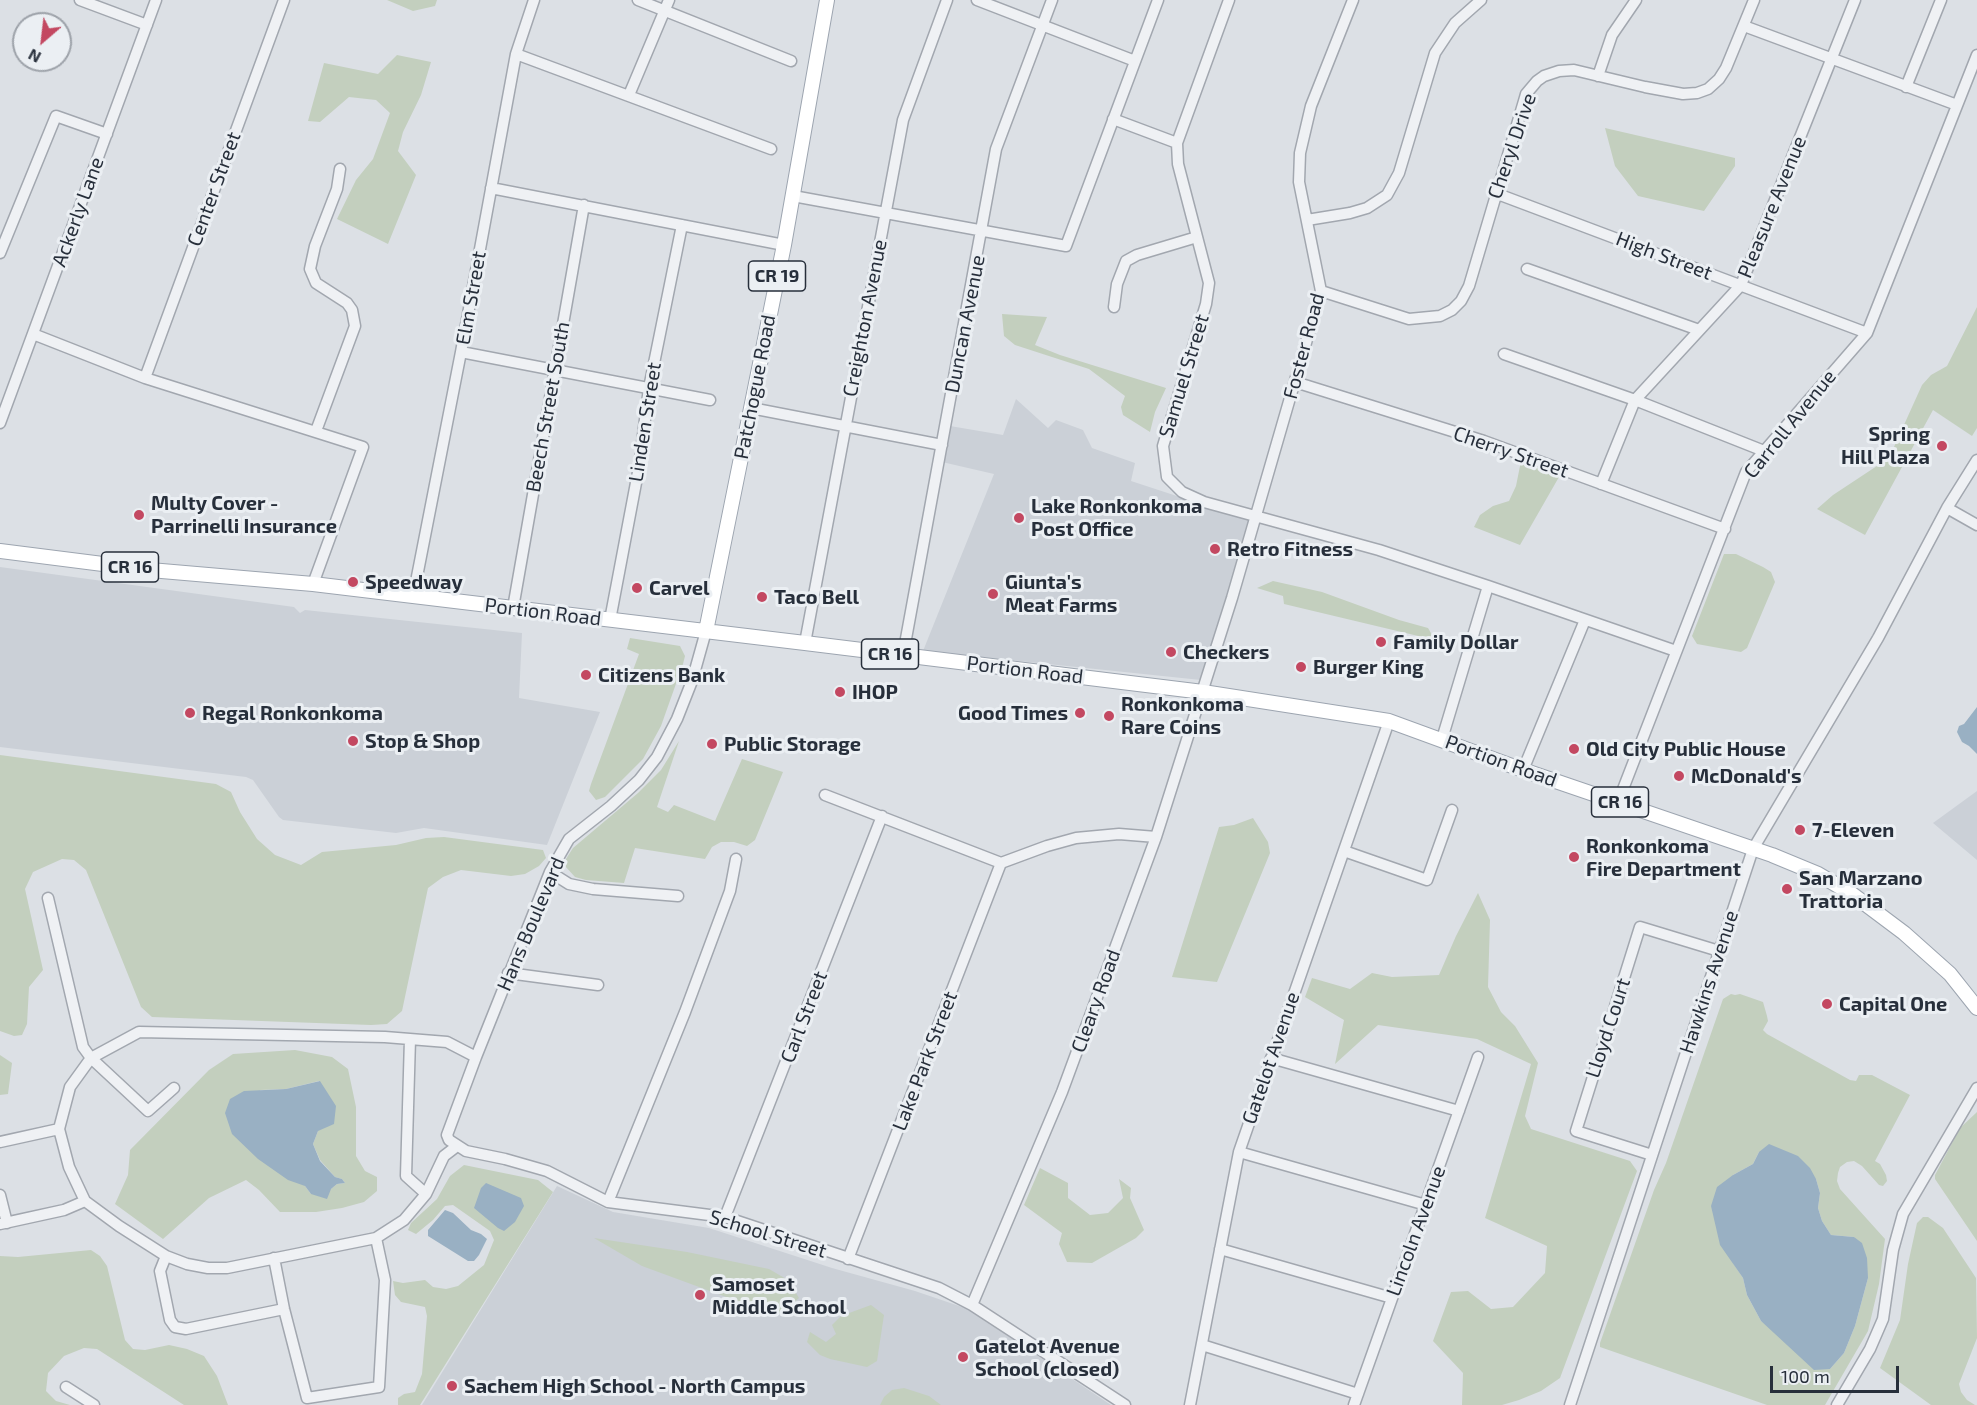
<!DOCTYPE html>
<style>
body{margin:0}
#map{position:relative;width:1977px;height:1405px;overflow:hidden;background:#dce0e5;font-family:"Exo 2",sans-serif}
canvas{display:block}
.north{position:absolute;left:12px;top:12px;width:60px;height:60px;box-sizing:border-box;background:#ebeff3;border:2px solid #9da2a9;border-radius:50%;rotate:208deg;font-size:16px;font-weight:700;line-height:24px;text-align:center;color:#272f3b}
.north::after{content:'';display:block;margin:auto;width:21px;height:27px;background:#c34861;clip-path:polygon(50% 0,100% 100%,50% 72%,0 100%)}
.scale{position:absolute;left:1770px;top:1366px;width:129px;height:27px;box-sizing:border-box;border:3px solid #272f3b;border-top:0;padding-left:8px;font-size:18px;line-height:21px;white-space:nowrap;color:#272f3b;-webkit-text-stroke:4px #ebeff3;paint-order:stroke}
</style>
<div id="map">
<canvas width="1977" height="1405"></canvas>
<div class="north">N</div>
<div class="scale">100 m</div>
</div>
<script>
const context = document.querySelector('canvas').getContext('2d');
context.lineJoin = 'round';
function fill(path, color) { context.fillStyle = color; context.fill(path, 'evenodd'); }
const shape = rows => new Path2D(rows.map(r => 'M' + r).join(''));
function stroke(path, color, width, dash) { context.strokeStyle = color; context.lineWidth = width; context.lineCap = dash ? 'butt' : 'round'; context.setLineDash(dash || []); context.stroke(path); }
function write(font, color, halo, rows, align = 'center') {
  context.font = font + ' "Exo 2",sans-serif'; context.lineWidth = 6; context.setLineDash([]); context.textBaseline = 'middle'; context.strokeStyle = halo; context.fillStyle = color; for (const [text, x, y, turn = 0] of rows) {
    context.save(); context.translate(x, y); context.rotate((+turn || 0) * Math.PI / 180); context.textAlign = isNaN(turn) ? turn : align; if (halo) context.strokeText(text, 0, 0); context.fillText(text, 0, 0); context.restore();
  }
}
const built = shape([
 [1016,399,1048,428,1056,420,1083,430,1092,448,1135,463,1131,481,1250,520,1201,680,923,651,994,474,942,462,950,426,1003,435],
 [0,567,294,607,300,613,305,610,522,633,519,698,600,712,547,845,424,828,396,833,283,820,279,817,253,780,246,777,0,747],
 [1977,791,1977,860,1933,823],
 [557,1186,613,1212,709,1228,832,1268,915,1291,968,1309,1111,1405,422,1405]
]);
const green = shape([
 [387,0,437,0,435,6,413,11],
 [397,55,431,62,421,95,403,132,398,151,416,175,388,244,337,219,356,180,373,159,390,113,376,100,349,97,320,122,308,121,324,63,378,74],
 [1605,128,1735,158,1735,166,1704,211,1638,196,1615,166],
 [1977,307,1977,428,1972,436,1933,410,1865,535,1817,509,1833,495,1889,458,1922,385,1931,375,1947,366],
 [1002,314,1047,317,1035,345,1060,355,1166,388,1155,412,1150,432,1123,415,1121,407,1125,396,1089,369,1015,345,1004,336],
 [1521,461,1559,477,1520,545,1474,527,1480,515,1493,506,1509,501,1516,486],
 [1724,554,1736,554,1763,567,1771,572,1775,582,1747,648,1741,652,1697,644,1692,636],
 [1273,581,1322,592,1399,620,1428,628,1435,640,1284,604,1283,596,1257,588],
 [630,638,680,646,685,656,683,664,661,726,643,759,605,797,596,800,589,791,591,784,639,654,627,649],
 [679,741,657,807,668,812,674,805,715,821,742,759,783,772,755,840,747,846,734,842,721,842,712,847,705,859,635,848,624,883,586,880,575,877,565,866,566,859,573,848,638,793,661,770],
 [0,755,216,784,231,792,240,812,257,839,275,855,301,865,322,852,396,845,426,838,444,837,543,850,546,858,539,866,525,874,511,876,461,870,443,877,428,888,402,1011,387,1024,371,1025,152,1017,141,1007,86,870,74,860,62,859,33,872,25,889,43,970,29,987,27,1024,22,1035,14,1036,0,1031],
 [1253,818,1268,842,1270,853,1217,982,1172,977,1219,827,1234,825],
 [1478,893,1490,920,1488,987,1501,1012,1515,1026,1538,1063,1525,1116,1531,1129,1630,1161,1637,1171,1560,1378,1541,1391,1519,1400,1502,1405,1462,1405,1463,1373,1433,1341,1451,1292,1468,1291,1491,1309,1513,1307,1545,1273,1547,1246,1485,1218,1531,1064,1477,1039,1378,1025,1335,1064,1344,1020,1305,997,1312,978,1350,989,1372,973,1392,977,1439,975,1456,936],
 [1731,994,1735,995,1740,994,1763,1002,1767,1016,1768,1021,1763,1030,1767,1034,1850,1080,1856,1081,1859,1075,1872,1075,1910,1095,1875,1161,1880,1164,1886,1175,1887,1181,1883,1186,1879,1185,1862,1166,1854,1161,1847,1162,1840,1167,1838,1173,1837,1181,1840,1189,1885,1239,1879,1284,1868,1331,1825,1405,1767,1405,1600,1347,1600,1343,1654,1190,1666,1163,1723,999],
 [1759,1152,1816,1179,1820,1193,1818,1208,1822,1221,1831,1235,1854,1237,1868,1278,1855,1326,1844,1353,1830,1369,1761,1321,1747,1295,1743,1278,1733,1263,1733,1175,1753,1164],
 [295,1050,332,1057,348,1069,356,1107,356,1156,365,1171,377,1177,377,1191,364,1202,342,1208,316,1212,280,1212,259,1190,246,1180,209,1198,163,1239,115,1204,128,1175,130,1150,209,1070,233,1054],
 [319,1081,318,1131,313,1144,320,1160,335,1177,342,1179,345,1183,337,1184,331,1189,311,1194,305,1186,260,1090,286,1089],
 [0,1055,12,1063,8,1094,0,1095],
 [1977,1112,1977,1241,1935,1179,1935,1175,1960,1128],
 [464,1165,538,1180,553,1192,420,1405,398,1405,398,1398,404,1394,415,1392,422,1374,427,1316,425,1307,401,1302,395,1295,393,1281,403,1283,425,1280,433,1287,446,1289,458,1286,484,1265,494,1240,490,1231,453,1205,445,1206,433,1220,416,1234,408,1230,411,1223,437,1199,450,1176],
 [1040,1168,1068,1183,1068,1198,1090,1215,1108,1213,1123,1198,1119,1179,1131,1188,1130,1198,1144,1230,1136,1238,1092,1263,1067,1262,1059,1244,1062,1233,1024,1205],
 [1923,1217,1928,1217,1943,1228,1976,1278,1977,1338,1959,1384,1961,1392,1967,1400,1975,1405,1931,1405,1880,1368,1900,1320,1908,1264,1917,1223],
 [594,1238,687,1252,769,1269,788,1280,799,1298,782,1313,767,1312,642,1266],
 [91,1250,100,1256,107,1266,125,1340,133,1349,145,1350,169,1345,187,1349,204,1356,217,1376,228,1405,184,1405,97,1349,84,1348,64,1356,48,1373,46,1391,56,1401,70,1405,0,1405,0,1256,18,1257],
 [871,1305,884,1315,877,1361,867,1367,830,1359,820,1355,807,1342,810,1332,826,1342,836,1334,832,1325,841,1316],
 [904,1388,929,1396,941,1405,880,1405,884,1397,892,1390]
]);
const water = shape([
 [1977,707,1977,754,1969,746,1962,742,1957,732,1959,726,1964,724],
 [320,1081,336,1106,334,1124,318,1131,313,1144,320,1161,335,1177,342,1179,345,1183,337,1184,331,1189,327,1199,311,1194,305,1186,288,1180,258,1159,232,1134,225,1113,230,1099,244,1091,286,1089],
 [1769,1144,1798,1156,1810,1168,1816,1179,1820,1193,1818,1208,1822,1221,1831,1235,1854,1237,1862,1243,1867,1258,1868,1278,1855,1326,1844,1353,1830,1369,1814,1370,1761,1321,1747,1295,1743,1278,1720,1245,1711,1206,1717,1187,1733,1175,1753,1164,1759,1152],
 [486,1183,521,1198,524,1206,515,1222,504,1231,498,1228,474,1208,481,1188],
 [445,1210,453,1213,471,1230,481,1234,487,1239,479,1255,474,1261,468,1261,428,1236,428,1230]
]);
const minor = shape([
 [80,0,147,25],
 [638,0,791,61],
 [977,0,1135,61],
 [1229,0,1177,143,1178,164,1209,283,1206,304,1163,446,1167,477,1182,492,1204,502,1379,550,1488,586,1676,651],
 [1744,26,1957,105],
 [516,54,771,149],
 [1598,76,1612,35,1636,0],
 [1906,87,1941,0],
 [629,95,669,0],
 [1113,119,1177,143],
 [491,188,784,245],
 [1495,193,1867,333],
 [793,196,1066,246,1158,0],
 [1307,220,1350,213,1367,208,1387,195,1399,173,1435,53,1455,23,1481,0],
 [0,253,56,116,107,134],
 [1527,269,1699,330],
 [1321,291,1409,319,1440,316,1452,310,1461,301,1469,286,1524,101,1526,94,1537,81,1544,76,1559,71,1574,70,1645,87,1683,94,1697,93,1708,89,1719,79,1726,68,1754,0],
 [1114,307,1117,284,1126,261,1137,255,1197,237],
 [33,334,145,378,363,447,313,584],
 [461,352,710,400],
 [1504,354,1635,400,1764,451],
 [145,378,284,0],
 [1295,382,1484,441,1725,529],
 [751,408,942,445],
 [0,423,156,0],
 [316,431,355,326,352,310,347,303,316,283,310,269,315,246,337,189,340,169],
 [1601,484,1635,400,1741,285,1855,0],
 [1947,508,1977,525],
 [413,597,461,352,516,54,534,0],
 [513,608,584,205],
 [610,620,639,467,649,388,682,225],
 [706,631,692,681,677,719,657,757,639,780,611,806,569,839,550,872,476,1057,447,1135,449,1140,466,1151,505,1159,547,1171,608,1202,725,1217,939,1288,972,1305,1125,1405],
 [805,643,903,120,947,0],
 [903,655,996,149,1052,0],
 [1442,739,1488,586],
 [1523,770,1585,620],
 [825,795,1001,863,1047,846,1076,838,1119,834,1156,837],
 [1618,802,1746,472,1867,333,1977,55],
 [1344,851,1427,880,1452,810],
 [550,872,569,884,593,889,678,896],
 [48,898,83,1047,91,1058,148,1111,174,1088],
 [508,973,598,985],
 [410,1039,406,1176,426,1194],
 [1271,1058,1459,1111],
 [0,1142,59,1129],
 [457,1146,444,1156,426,1194,404,1220,376,1238,227,1268,208,1268,187,1264,166,1256,119,1226,85,1201,69,1167,59,1129,70,1087,91,1058,139,1032,385,1037,447,1042,476,1057],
 [1239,1152,1426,1205],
 [1652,1155,1576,1131,1640,927,1719,951],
 [0,1195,7,1223],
 [608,1202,685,1012,730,891,736,859],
 [725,1217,882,816],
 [0,1224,64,1210,85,1201],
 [1220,1249,1392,1298],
 [166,1256,160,1271,170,1320,175,1327,186,1329,284,1309],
 [274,1258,284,1309,307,1398,379,1387,385,1280,376,1238],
 [848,1259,1001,863],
 [972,1305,1062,1092,1156,837,1232,598,1321,291,1299,182,1300,153,1311,106,1353,0],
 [1202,1345,1358,1394],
 [66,1387,94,1405],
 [1190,1405,1239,1152,1389,721],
 [1354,1405,1478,1057],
 [1570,1405,1753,849,1878,638,1947,508,1977,460],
 [1837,1405,1870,1349,1883,1319,1893,1250,1903,1214,1977,1088]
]);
const major = shape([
 [0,551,150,570,313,584,805,643,1203,692,1389,721,1523,770,1772,855,1818,874,1852,894,1904,933,1950,974,1977,1008],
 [706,631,784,245,827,0]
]);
const markers = [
 [1942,446,6,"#c34861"],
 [139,515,6,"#c34861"],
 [1019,518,6,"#c34861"],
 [1215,549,6,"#c34861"],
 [353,582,6,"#c34861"],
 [637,588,6,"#c34861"],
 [993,594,6,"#c34861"],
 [762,597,6,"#c34861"],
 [1381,642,6,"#c34861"],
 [1171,652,6,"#c34861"],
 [1301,667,6,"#c34861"],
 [586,675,6,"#c34861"],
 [840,692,6,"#c34861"],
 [190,713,6,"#c34861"],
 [1080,713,6,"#c34861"],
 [1109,716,6,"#c34861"],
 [353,741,6,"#c34861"],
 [712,744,6,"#c34861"],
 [1574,749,6,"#c34861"],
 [1679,776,6,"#c34861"],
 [1800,830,6,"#c34861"],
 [1574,857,6,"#c34861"],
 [1787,889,6,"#c34861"],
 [1827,1004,6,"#c34861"],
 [700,1295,6,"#c34861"],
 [963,1357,6,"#c34861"],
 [452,1386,6,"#c34861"]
];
const shields = [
 [777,276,57],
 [130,567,57],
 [890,654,57],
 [1620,802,57]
];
const shieldNames = [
 ["CR 19",777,276],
 ["CR 16",130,567],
 ["CR 16",890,654],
 ["CR 16",1620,802]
];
const streetNames = [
 ["Cheryl Drive",1512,146,-71],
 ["Center Street",214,189,-70],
 ["Pleasure Avenue",1772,207,-68],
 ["Ackerly Lane",78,212,-70],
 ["High Street",1664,256,21],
 ["Elm Street",471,298,-80],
 ["Creighton Avenue",865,318,-79],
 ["Duncan Avenue",965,324,-79],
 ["Foster Road",1304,346,-75],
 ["Samuel Street",1184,376,-73],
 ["Patchogue Road",755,387,-79],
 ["Beech Street South",548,407,-80],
 ["Linden Street",645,422,-81],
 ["Carroll Avenue",1790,424,-51],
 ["Cherry Street",1511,452,19],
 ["Portion Road",543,612,7],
 ["Portion Road",1025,670,7],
 ["Portion Road",1501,761,20],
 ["Hans Boulevard",531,924,-67],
 ["Hawkins Avenue",1709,982,-72],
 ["Cleary Road",1096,1001,-70],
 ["Carl Street",804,1017,-69],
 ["Lloyd Court",1608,1028,-72],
 ["Gatelot Avenue",1271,1058,-71],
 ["Lake Park Street",925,1061,-69],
 ["Lincoln Avenue",1416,1231,-70],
 ["School Street",768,1234,17]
];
const poiNames = [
 ["Spring",1930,434,"right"],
 ["Hill Plaza",1930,457,"right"],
 ["Multy Cover -",151,503],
 ["Parrinelli Insurance",151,526],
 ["Lake Ronkonkoma",1031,506],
 ["Post Office",1031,529],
 ["Retro Fitness",1227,549],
 ["Speedway",365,582],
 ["Giunta's",1005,582],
 ["Meat Farms",1005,605],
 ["Carvel",649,588],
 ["Taco Bell",774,597],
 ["Family Dollar",1393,642],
 ["Checkers",1183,652],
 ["Burger King",1313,667],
 ["Citizens Bank",598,675],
 ["IHOP",852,692],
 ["Ronkonkoma",1121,704],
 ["Rare Coins",1121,727],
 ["Regal Ronkonkoma",202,713],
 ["Good Times",1068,713,"right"],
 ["Stop & Shop",365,741],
 ["Public Storage",724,744],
 ["Old City Public House",1586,749],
 ["McDonald's",1691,776],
 ["7-Eleven",1812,830],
 ["Ronkonkoma",1586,846],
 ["Fire Department",1586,869],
 ["San Marzano",1799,878],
 ["Trattoria",1799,901],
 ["Capital One",1839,1004],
 ["Samoset",712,1284],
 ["Middle School",712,1307],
 ["Gatelot Avenue",975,1346],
 ["School (closed)",975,1369],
 ["Sachem High School - North Campus",464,1386]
];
fill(built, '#cbd0d7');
fill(green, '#c3cfbe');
fill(water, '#99b0c3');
stroke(minor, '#a2a7af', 13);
stroke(major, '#9da5b0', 16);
stroke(minor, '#eff1f4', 10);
stroke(major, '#fff', 14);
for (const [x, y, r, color] of markers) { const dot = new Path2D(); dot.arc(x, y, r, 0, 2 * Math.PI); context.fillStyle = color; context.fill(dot); stroke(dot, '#ebeff3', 2); }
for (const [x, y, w] of shields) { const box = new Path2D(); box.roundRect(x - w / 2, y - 15, w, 30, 4.5); context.fillStyle = '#ebeff3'; context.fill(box); stroke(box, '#272f3b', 1.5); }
write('bold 18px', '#272f3b', null, shieldNames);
write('20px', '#272f3b', '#ebeff3', streetNames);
write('bold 20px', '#272f3b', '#ebeff3', poiNames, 'left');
</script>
